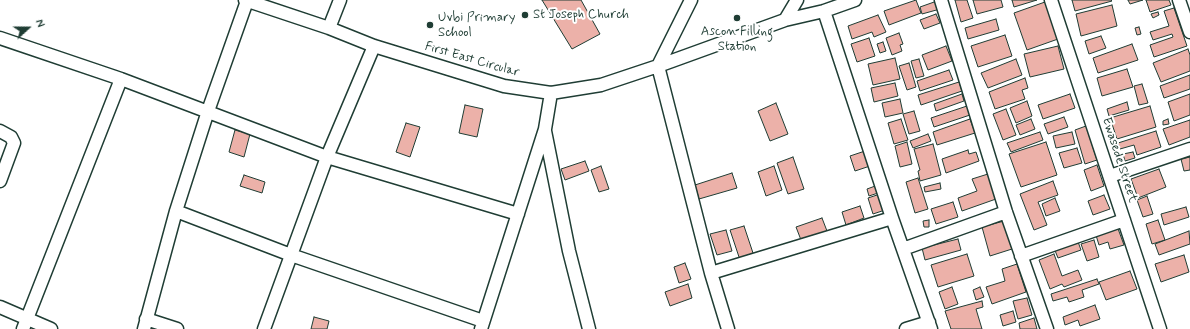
<!DOCTYPE html>
<style>
body{margin:0}
#map{position:relative;width:1190px;height:329px;overflow:hidden;background:#fff;font-family:Mynerve,sans-serif}
canvas{display:block}
.north{position:absolute;left:8px;top:8px;width:40px;height:40px;-webkit-text-stroke:3px #fff;paint-order:stroke;rotate:69deg;font-size:11px;font-weight:700;line-height:16px;text-align:center;color:#1f3d34}
.north::after{content:'';display:block;margin:auto;width:14px;height:18px;background:#1f3d34;clip-path:polygon(50% 0,100% 100%,50% 72%,0 100%)}
</style>
<div id="map">
<canvas width="1190" height="329"></canvas>
<div class="north">N</div>
</div>
<script>
const context = document.querySelector('canvas').getContext('2d');
context.lineJoin = 'round';
function fill(path, color) { context.fillStyle = color; context.fill(path, 'evenodd'); }
const shape = rows => new Path2D(rows.map(r => 'M' + r).join(''));
function stroke(path, color, width, dash) { context.strokeStyle = color; context.lineWidth = width; context.lineCap = dash ? 'butt' : 'round'; context.setLineDash(dash || []); context.stroke(path); }
function write(font, color, halo, rows, align = 'center') {
  context.font = font + ' Mynerve,sans-serif'; context.lineWidth = 4; context.setLineDash([]); context.textBaseline = 'middle'; context.strokeStyle = halo; context.fillStyle = color; for (const [text, x, y, turn = 0] of rows) {
    context.save(); context.translate(x, y); context.rotate((+turn || 0) * Math.PI / 180); context.textAlign = isNaN(turn) ? turn : align; if (halo) context.strokeText(text, 0, 0); context.fillText(text, 0, 0); context.restore();
  }
}
const building = shape([
 [542,0,581,0,600,34,572,49,542,0],
 [916,0,921,13,889,25,884,11,916,0],
 [955,0,967,0,973,18,961,22,955,0],
 [973,0,1001,0,1003,7,977,14,973,0],
 [1012,0,1037,0,1014,7,1012,0],
 [1072,0,1111,0,1112,1,1075,11,1072,0],
 [1128,0,1143,0,1130,4,1128,0],
 [1146,0,1169,0,1171,5,1150,12,1146,0],
 [937,1,940,9,922,14,920,7,937,1],
 [1045,2,1058,39,1027,50,1014,13,1045,2],
 [1112,5,1117,26,1081,36,1076,14,1112,5],
 [1174,8,1187,46,1154,57,1150,45,1173,37,1172,34,1153,40,1150,32,1169,26,1164,11,1174,8],
 [1158,12,1159,15,1153,18,1151,14,1158,12],
 [936,14,940,23,924,29,920,20,936,14],
 [878,15,886,32,874,37,872,32,852,39,848,26,878,15],
 [996,19,999,30,968,39,965,28,996,19],
 [1139,27,1141,34,1137,35,1135,28,1139,27],
 [899,33,903,44,900,45,902,51,892,55,886,38,899,33],
 [1005,35,1012,56,978,67,971,46,1005,35],
 [1101,36,1106,48,1089,54,1085,41,1101,36],
 [869,38,875,56,857,62,851,44,869,38],
 [883,42,886,51,880,53,877,44,883,42],
 [1132,44,1138,60,1098,73,1093,58,1132,44],
 [946,46,952,61,928,70,922,55,946,46],
 [1058,46,1064,69,1030,77,1024,54,1058,46],
 [1188,49,1190,55,1190,71,1161,82,1153,63,1188,49],
 [895,58,900,79,873,85,868,64,895,58],
 [919,59,924,76,916,78,911,61,919,59],
 [1016,59,1022,75,988,88,981,73,1016,59],
 [909,63,916,87,907,90,899,66,909,63],
 [1127,69,1133,87,1102,96,1097,78,1127,69],
 [949,70,953,80,920,91,917,81,949,70],
 [1190,75,1190,89,1164,98,1160,86,1190,75],
 [1025,78,1028,88,1022,90,1025,99,995,109,989,92,1025,78],
 [959,82,962,91,921,105,918,95,959,82],
 [895,83,898,96,874,102,871,88,895,83],
 [1142,84,1148,103,1139,105,1134,86,1142,84],
 [962,94,964,101,936,111,934,104,962,94],
 [1070,94,1075,108,1043,119,1038,105,1070,94],
 [1190,94,1190,115,1174,121,1168,102,1190,94],
 [900,99,903,113,885,117,882,103,900,99],
 [1027,101,1032,116,1016,123,1010,108,1027,101],
 [1127,102,1129,110,1109,116,1107,109,1127,102],
 [776,103,788,134,770,141,758,111,776,103],
 [465,105,483,109,477,137,459,133,465,105],
 [967,106,970,115,934,127,931,118,967,106],
 [1150,106,1156,127,1117,139,1110,118,1150,106],
 [1006,109,1016,135,1003,140,993,114,1006,109],
 [914,111,920,131,909,134,903,114,914,111],
 [1064,117,1068,127,1048,134,1044,124,1064,117],
 [901,119,908,140,894,144,888,123,901,119],
 [970,119,975,133,937,145,933,132,970,119],
 [1031,119,1035,129,1020,135,1016,125,1031,119],
 [1168,119,1169,124,1163,125,1163,121,1168,119],
 [1190,120,1190,137,1169,145,1163,129,1190,120],
 [406,123,420,127,410,157,396,152,406,123],
 [1086,126,1097,160,1085,164,1075,130,1086,126],
 [235,130,250,134,244,157,229,152,235,130],
 [1156,131,1161,147,1137,155,1134,145,1120,149,1118,143,1156,131],
 [1040,132,1043,140,1011,152,1007,143,1040,132],
 [1072,132,1075,144,1056,148,1053,136,1072,132],
 [928,134,931,141,913,148,910,141,928,134],
 [907,142,912,164,900,167,895,146,907,142],
 [1046,142,1057,175,1021,187,1009,154,1046,142],
 [933,144,941,175,920,181,918,171,920,170,914,149,933,144],
 [1077,148,1082,163,1064,168,1059,153,1077,148],
 [968,150,969,154,976,152,979,161,946,173,942,159,968,150],
 [865,151,870,166,855,171,850,156,865,151],
 [1133,152,1135,158,1125,161,1123,154,1133,152],
 [793,157,804,189,788,194,777,163,793,157],
 [1190,157,1190,170,1184,171,1181,159,1190,157],
 [585,161,589,171,565,180,561,169,585,161],
 [1097,165,1104,186,1091,191,1084,170,1097,165],
 [601,166,609,189,599,192,591,170,601,166],
 [774,166,782,190,766,196,758,172,774,166],
 [1159,169,1166,187,1138,198,1131,179,1159,169],
 [732,173,737,188,699,199,695,185,732,173],
 [988,174,996,199,962,211,958,198,977,191,972,179,988,174],
 [244,175,265,182,262,193,240,186,244,175],
 [918,178,928,209,915,213,906,182,918,178],
 [1053,181,1058,195,1038,202,1047,225,1034,230,1020,194,1053,181],
 [940,183,941,189,925,192,924,187,940,183],
 [878,185,881,192,869,196,867,189,878,185],
 [880,194,885,210,873,214,868,198,880,194],
 [1104,195,1110,209,1093,215,1088,201,1104,195],
 [1147,196,1153,214,1143,217,1137,200,1147,196],
 [1055,198,1060,211,1046,216,1042,204,1055,198],
 [953,202,958,217,936,224,931,209,953,202],
 [860,206,864,218,846,225,842,212,860,206],
 [1186,207,1189,217,1164,225,1161,214,1186,207],
 [822,218,827,231,801,240,796,227,822,218],
 [929,220,929,227,924,227,923,221,929,220],
 [1158,220,1165,240,1152,244,1146,224,1158,220],
 [1004,221,1012,249,990,256,982,227,1004,221],
 [744,226,754,256,740,260,730,230,744,226],
 [1117,226,1124,245,1110,249,1108,242,1099,245,1095,232,1117,226],
 [726,230,732,251,717,255,710,234,726,230],
 [1189,231,1190,244,1159,255,1155,244,1189,231],
 [958,239,961,250,925,260,922,248,958,239],
 [1077,239,1081,250,1058,258,1054,248,1077,239],
 [1094,240,1099,257,1087,261,1081,244,1094,240],
 [967,254,974,276,938,287,931,265,967,254],
 [1054,254,1062,276,1078,270,1082,280,1064,287,1062,284,1050,289,1039,260,1054,254],
 [1184,255,1189,272,1161,282,1155,264,1184,255],
 [685,263,691,279,679,283,674,267,685,263],
 [1017,264,1026,292,992,304,986,287,1005,281,1002,269,1017,264],
 [1130,271,1137,289,1106,300,1099,282,1130,271],
 [1097,279,1099,284,1082,290,1084,297,1069,302,1067,297,1053,301,1051,294,1097,279],
 [688,284,692,298,670,306,665,292,688,284],
 [952,287,958,304,945,309,939,292,952,287],
 [980,287,984,297,976,300,973,290,980,287],
 [1027,298,1032,315,1018,319,1013,301,1027,298],
 [982,301,983,307,976,309,982,329,951,329,945,311,982,301],
 [1095,305,1100,319,1080,326,1078,320,1065,325,1063,317,1095,305],
 [1013,311,1016,322,1003,326,1000,315,1013,311],
 [314,317,329,321,327,329,311,329,314,317],
 [1034,318,1037,329,1020,329,1019,323,1034,318]
]);
const minor = shape([
 [245,0,329,28,374,46,504,86,551,93,601,85,658,66,785,20,824,11,855,0],
 [691,0,658,66,711,273,728,329],
 [941,0,1006,212,1047,329],
 [1051,0,1160,329],
 [1179,0,1190,32],
 [824,11,892,218,931,329],
 [785,20,797,0],
 [329,28,340,0],
 [0,38,121,79,327,157,518,214],
 [0,131,11,137,14,143,0,181],
 [545,131,569,251,589,329],
 [1110,176,1190,149],
 [176,211,291,255,483,321],
 [903,249,1006,212],
 [1021,256,1124,220],
 [711,273,892,218],
 [0,307,51,329],
 [146,319,177,329],
 [23,329,121,79],
 [144,329,176,211,208,111,247,1],
 [264,329,327,157,374,46],
 [481,329,545,129,551,93],
 [906,329,929,322]
]);
const markers = [
 [525,15,4,"#1f3d34"],
 [737,18,4,"#1f3d34"],
 [430,25,4,"#1f3d34"]
];
const poiNames = [
 ["St Joseph Church",533,15],
 ["Uvbi Primary",438,18],
 ["School",438,33],
 ["Ascon Filling",737,32,"center"],
 ["Station",737,47,"center"]
];
const streetNames = [
 ["First East Circular",472,60,16],
 ["Ewasede Street",1119,160,72]
];
fill(building, '#ecb1a9');
stroke(building, '#1f3d34', 1);
stroke(minor, '#1f3d34', 15);
stroke(minor, '#fff', 12);
for (const [x, y, r, color] of markers) { const dot = new Path2D(); dot.arc(x, y, r, 0, 2 * Math.PI); context.fillStyle = color; context.fill(dot); stroke(dot, '#fff', 1.5); }
write('13px', '#1f3d34', '#fff', poiNames, 'left');
write('13px', '#1f3d34', '#fff', streetNames);
</script>
